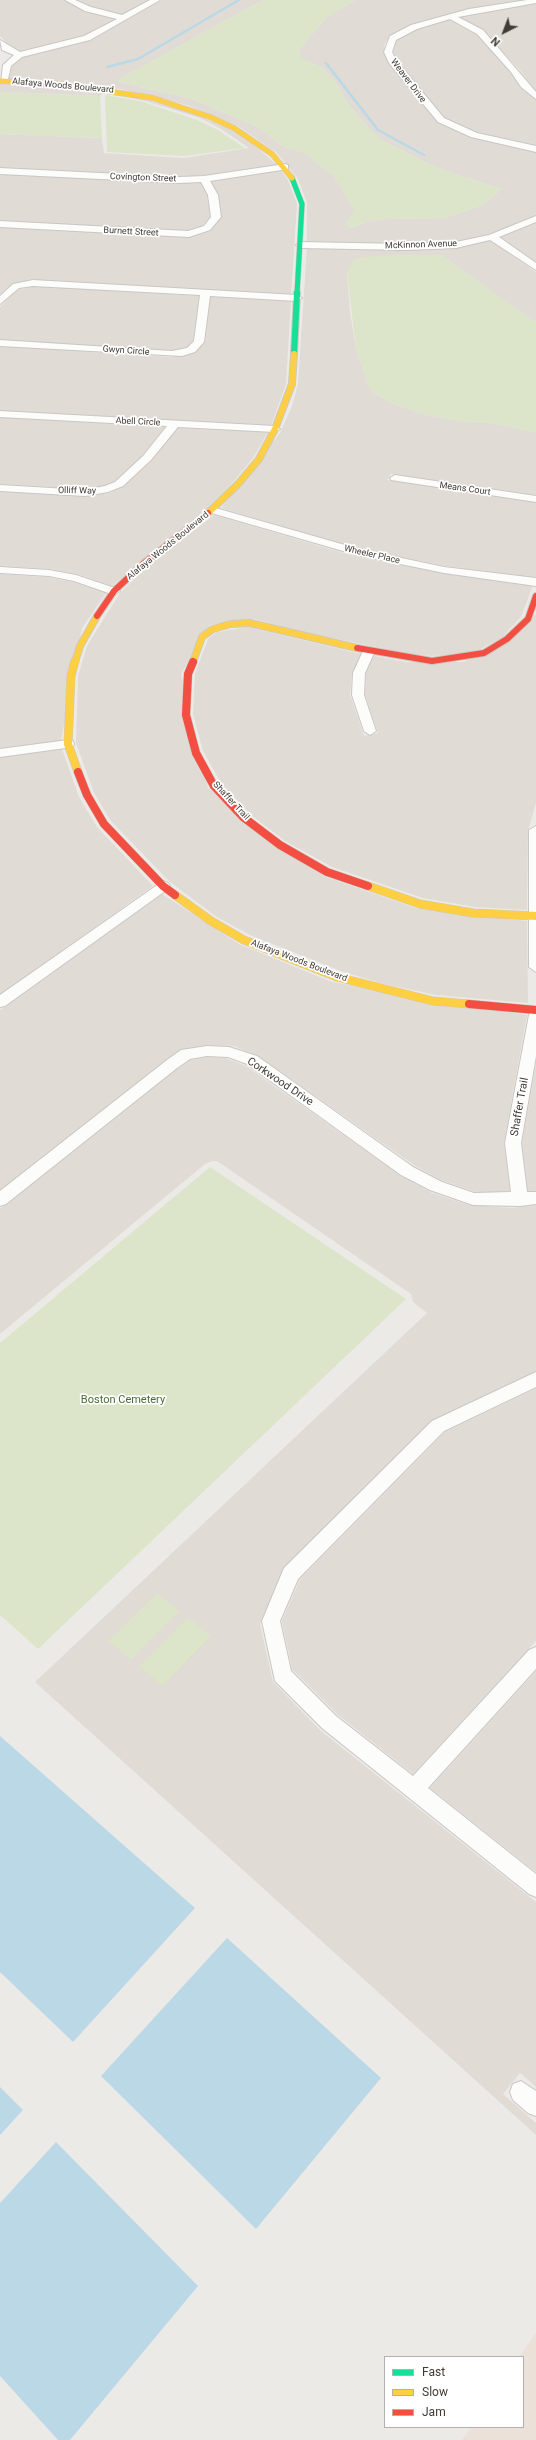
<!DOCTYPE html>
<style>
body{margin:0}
#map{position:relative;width:536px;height:2440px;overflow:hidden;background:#eceae7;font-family:Roboto,sans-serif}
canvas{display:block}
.legend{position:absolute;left:384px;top:2356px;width:140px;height:72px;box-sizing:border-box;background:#fff;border:1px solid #b3b1ae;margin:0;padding:5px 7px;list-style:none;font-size:12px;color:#413b35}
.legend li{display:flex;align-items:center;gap:8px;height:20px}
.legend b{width:20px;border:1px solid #b3b1ae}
.north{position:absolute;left:484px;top:12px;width:40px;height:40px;-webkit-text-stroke:3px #fff;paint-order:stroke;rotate:222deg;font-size:11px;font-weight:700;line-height:16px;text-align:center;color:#413b35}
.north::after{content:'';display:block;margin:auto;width:14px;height:18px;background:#413b35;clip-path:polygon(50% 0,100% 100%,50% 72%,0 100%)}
</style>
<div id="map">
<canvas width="536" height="2440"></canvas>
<ul class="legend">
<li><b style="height:5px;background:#16e098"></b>Fast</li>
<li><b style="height:5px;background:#ffcf43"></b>Slow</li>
<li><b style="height:5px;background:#f24e42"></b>Jam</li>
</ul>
<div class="north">N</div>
</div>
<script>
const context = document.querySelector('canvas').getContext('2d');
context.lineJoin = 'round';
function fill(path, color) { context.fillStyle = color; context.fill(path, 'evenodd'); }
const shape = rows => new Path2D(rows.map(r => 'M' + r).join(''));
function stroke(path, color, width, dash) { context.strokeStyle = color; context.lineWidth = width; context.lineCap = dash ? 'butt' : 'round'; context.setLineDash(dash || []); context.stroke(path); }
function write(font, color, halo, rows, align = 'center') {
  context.font = font + ' Roboto,sans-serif'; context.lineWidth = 3.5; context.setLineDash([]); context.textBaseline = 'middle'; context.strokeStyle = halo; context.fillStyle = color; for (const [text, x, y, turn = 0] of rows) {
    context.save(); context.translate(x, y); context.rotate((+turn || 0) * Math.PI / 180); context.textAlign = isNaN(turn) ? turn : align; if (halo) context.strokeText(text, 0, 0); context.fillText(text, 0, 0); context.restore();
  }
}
const residential = shape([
 [0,0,63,0,85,11,118,19,84,37,20,52,10,47,0,36],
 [75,0,151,0,123,16,92,8],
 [162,0,263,0,116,81,191,99,256,126,284,147,303,152,335,177,355,211,346,224,350,228,366,222,386,219,445,218,482,205,502,189,439,169,379,139,351,108,333,79,323,68,302,59,298,51,326,18,355,0,525,0,467,10,411,26,389,38,384,45,384,52,388,62,437,121,471,137,536,152,536,215,490,235,455,242,407,244,307,242,307,203,298,179,277,153,238,126,187,105,120,89,61,82,9,79,12,65,23,56,91,39],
 [536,3,536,92,519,69,484,32,457,16],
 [449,18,476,33,510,70,519,86,536,99,536,147,478,133,446,119,397,61,393,51,397,39,407,32],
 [0,83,57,86,114,92,180,108,230,129,252,143,278,166,203,177,181,178,0,169,0,134,102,138,104,153,183,158,249,148,221,129,200,118,142,100,107,93,102,94,100,96,0,92],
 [281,170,288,180,297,204,291,295,35,281,13,285,0,294,0,227,190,236,212,229,221,218,218,194,210,180],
 [0,173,154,182,200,181,207,196,211,218,203,226,188,231,0,222],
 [536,222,536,262,500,237],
 [490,240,536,272,536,323,441,255,376,256,347,273,350,312,356,349,370,390,389,402,419,413,465,422,491,423,536,432,536,495,391,474,387,480,536,502,536,578,446,566,360,549,221,508,280,433,292,406,298,384,307,247,476,243],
 [32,286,199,296,193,342,187,348,172,351,0,340,0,307,15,291],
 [210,297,291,300,286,384,271,426,0,411,0,346,170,357,183,356,196,351,205,342],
 [0,417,166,427,142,457,114,482,106,487,87,489,0,484],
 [178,428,268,432,253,458,232,483,207,508,112,586,81,575,51,569,0,566,0,491,84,496,110,493,124,486,153,459],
 [214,515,354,556,441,573,533,585,521,617,502,637,480,649,460,654,432,656,411,654,308,633,254,619,210,625,181,674,208,788,323,876,416,908,527,921,528,1003,436,995,384,984,341,971,250,935,217,917,170,882,111,821,94,793,76,743,78,676,87,646,120,593,149,565],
 [0,574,46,577,73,582,106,593,82,628,61,741,0,748],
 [536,614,536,803,528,831,527,910,475,907,423,898,332,867,285,841,250,814,221,783,203,751,193,714,195,674,208,639,217,632,248,627,361,654,352,673,350,695,364,736,378,733,365,694,366,673,374,656,406,662,464,662],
 [62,749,79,797,97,827,153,886,0,995,0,757],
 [162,894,239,944,332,982,527,1015,504,1143,510,1192,476,1192,441,1180,414,1165,258,1056,234,1046,207,1045,181,1050,167,1060,0,1191,0,1010],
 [207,1057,225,1058,246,1066,401,1176,432,1193,469,1205,512,1208,536,1205,536,1371,431,1421,282,1572,260,1624,273,1682,321,1731,536,1902,536,2087,520,2073,503,2094,536,2123,536,2135,35,1682,427,1313,413,1302,411,1294,217,1161,212,1161,205,1164,0,1334,0,1209,178,1068,190,1060],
 [536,1064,536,1191,528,1192,522,1143],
 [536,1388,536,1641,413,1774,337,1714,292,1669,282,1621,300,1579,445,1432],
 [536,1671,536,1872,430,1788]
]);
const commercial = shape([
 [536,2333,536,2440,462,2440,471,2427,523,2427,523,2357,519,2357]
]);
const green = shape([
 [263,0,355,0,326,18,298,51,302,59,323,68,333,79,351,108,379,139,439,169,502,189,482,205,445,218,386,219,366,222,350,228,346,224,355,211,335,177,303,152,284,147,256,126,191,99,116,81],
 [0,92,100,96,102,138,0,134],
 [105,95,140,101,197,120,218,130,245,148,184,156,107,152],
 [417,255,441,255,536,323,536,432,491,423,465,422,419,413,389,402,370,390,356,349,347,273,354,259,376,256],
 [210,1167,406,1299,38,1649,0,1615,0,1343],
 [157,1593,180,1611,131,1660,108,1641],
 [188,1617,211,1636,162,1686,139,1666]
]);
const water = shape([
 [0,1736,195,1908,73,2042,0,1972],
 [227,1938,381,2078,256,2229,101,2076],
 [0,2087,23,2110,0,2135],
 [56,2142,198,2286,70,2440,58,2440,0,2376,0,2203]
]);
const stream = shape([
 [326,63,378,130,424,155],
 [107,67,138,59,239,0]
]);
const street = shape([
 [65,0,75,0,91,7,122,15,150,0,160,0,90,40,22,57,11,66,7,83,1,83,3,65,14,55,2,50,0,40,20,52,84,36,117,19,85,11,65,0],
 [527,0,536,0,536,3,458,17,483,30,536,92,536,99,521,87,511,72,477,34,450,19,417,29,396,40,392,52,396,60,444,118,477,133,536,146,536,152,471,137,438,122,389,63,384,52,390,36,411,25,469,9,527,0],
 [285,164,288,165,288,169,210,181,218,195,221,217,210,230,189,237,0,227,0,221,188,231,204,226,211,217,208,195,201,182,180,183,0,174,0,168,180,177,204,176,285,164],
 [536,216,536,222,499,237,536,263,536,270,490,240,456,248,406,250,301,248,296,245,301,242,406,244,456,242,489,235,536,216],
 [33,280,297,295,302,298,297,301,210,296,204,342,195,352,182,356,0,346,0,340,172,351,187,348,194,341,200,295,33,286,19,288,0,304,0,296,13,284,33,280],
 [0,411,275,426,280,429,275,432,178,427,151,460,123,486,108,492,85,496,0,491,0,485,85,490,105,486,115,482,143,456,167,426,0,417,0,411],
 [395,475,536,496,536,502,391,480,390,478,395,475],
 [212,507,359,549,444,567,536,578,536,586,444,573,357,555,208,512,206,510,212,507],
 [0,567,49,570,76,575,118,589,120,591,114,595,74,581,49,576,0,573,0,567],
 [369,647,375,651,365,673,364,695,376,731,370,735,364,731,352,695,353,673,363,651,369,647],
 [68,740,73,741,74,744,73,747,0,757,0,749,68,740],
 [536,826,536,972,529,967,529,830,536,826],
 [163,881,168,883,170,886,168,889,5,1006,0,1007,0,995,163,881],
 [536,1010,536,1056,521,1143,527,1192,536,1192,536,1204,520,1206,473,1205,430,1190,401,1175,247,1064,228,1057,207,1056,190,1059,177,1068,6,1204,0,1206,0,1191,167,1060,181,1050,207,1046,229,1047,257,1056,413,1167,442,1182,474,1193,511,1192,505,1143,529,1015,531,1011,536,1010],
 [536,1372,536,1387,444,1431,298,1579,280,1621,291,1671,336,1716,413,1776,529,1650,536,1647,536,1669,428,1788,536,1874,536,1897,529,1894,322,1728,275,1681,262,1621,284,1568,432,1421,536,1372],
 [521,2081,536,2091,536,2116,528,2113,513,2100,510,2092,513,2084,521,2081]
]);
const fastFar1 = shape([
 [292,178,302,204,297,294]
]);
const fast = shape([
 [294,354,297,293]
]);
const slowFar2 = shape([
 [0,81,59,84,153,98,210,117,234,128,272,154,292,178]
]);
const slowFar1 = shape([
 [208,513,238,484,259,459,275,429,292,384,294,354],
 [75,662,80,646,97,616],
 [193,662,202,637,213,629,231,624,250,623,357,648]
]);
const slow = shape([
 [75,661,71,676,68,744,78,772],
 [368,886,420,904,473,913,536,916],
 [175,895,211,921,244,940,337,977,433,1001,469,1004]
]);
const jamFar1 = shape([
 [97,616,114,591,144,563,208,513],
 [357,648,432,661,484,653,507,639,528,619,536,596]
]);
const jam = shape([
 [193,662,188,674,186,715,196,753,214,786,243,817,280,845,327,872,368,886],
 [78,772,87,795,104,824,163,886,175,895],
 [469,1004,536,1010]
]);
const farStreetnames = [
 ["Weaver Drive",408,81,53],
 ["Alafaya Woods Boulevard",63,86,5],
 ["Covington Street",143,178,2],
 ["Burnett Street",131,232,3],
 ["McKinnon Avenue",421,245,-2],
 ["Gwyn Circle",126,351,4],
 ["Abell Circle",138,422,3],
 ["Means Court",465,489,8],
 ["Olliff Way",77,491,1],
 ["Alafaya Woods Boulevard",168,546,-39],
 ["Wheeler Place",372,555,13],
 ["Shaffer Trail",231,801,47],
 ["Alafaya Woods Boulevard",299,961,21]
];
const streetNames = [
 ["Corkwood Drive",280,1082,34],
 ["Shaffer Trail",520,1107,-80]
];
const parkNames = [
 ["Boston Cemetery",123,1400]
];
fill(residential, '#e0dbd5');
fill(commercial, '#ebe1d8');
fill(green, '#dce4c9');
fill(water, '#bbd8e6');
stroke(stream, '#bbd8e6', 2.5);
stroke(street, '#c9c6c3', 2);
stroke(fastFar1, '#cdc9c1', 6);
stroke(fast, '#cdc9c1', 8);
stroke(slowFar2, '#cdc9c1', 6);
stroke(slowFar1, '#cdc9c1', 8);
stroke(slow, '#cdc9c1', 9);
stroke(jamFar1, '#cdc9c1', 8);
stroke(jam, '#cdc9c1', 9);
fill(street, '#fcfcfb');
stroke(fastFar1, '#16e098', 5);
stroke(fast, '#16e098', 6);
stroke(slowFar2, '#ffcf43', 5);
stroke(slowFar1, '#ffcf43', 6);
stroke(slow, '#ffcf43', 8);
stroke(jamFar1, '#f24e42', 6);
stroke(jam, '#f24e42', 8);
write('9px', '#413b35', '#fff', farStreetnames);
write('11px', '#413b35', '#fff', streetNames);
write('11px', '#4b6b30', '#fff', parkNames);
</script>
